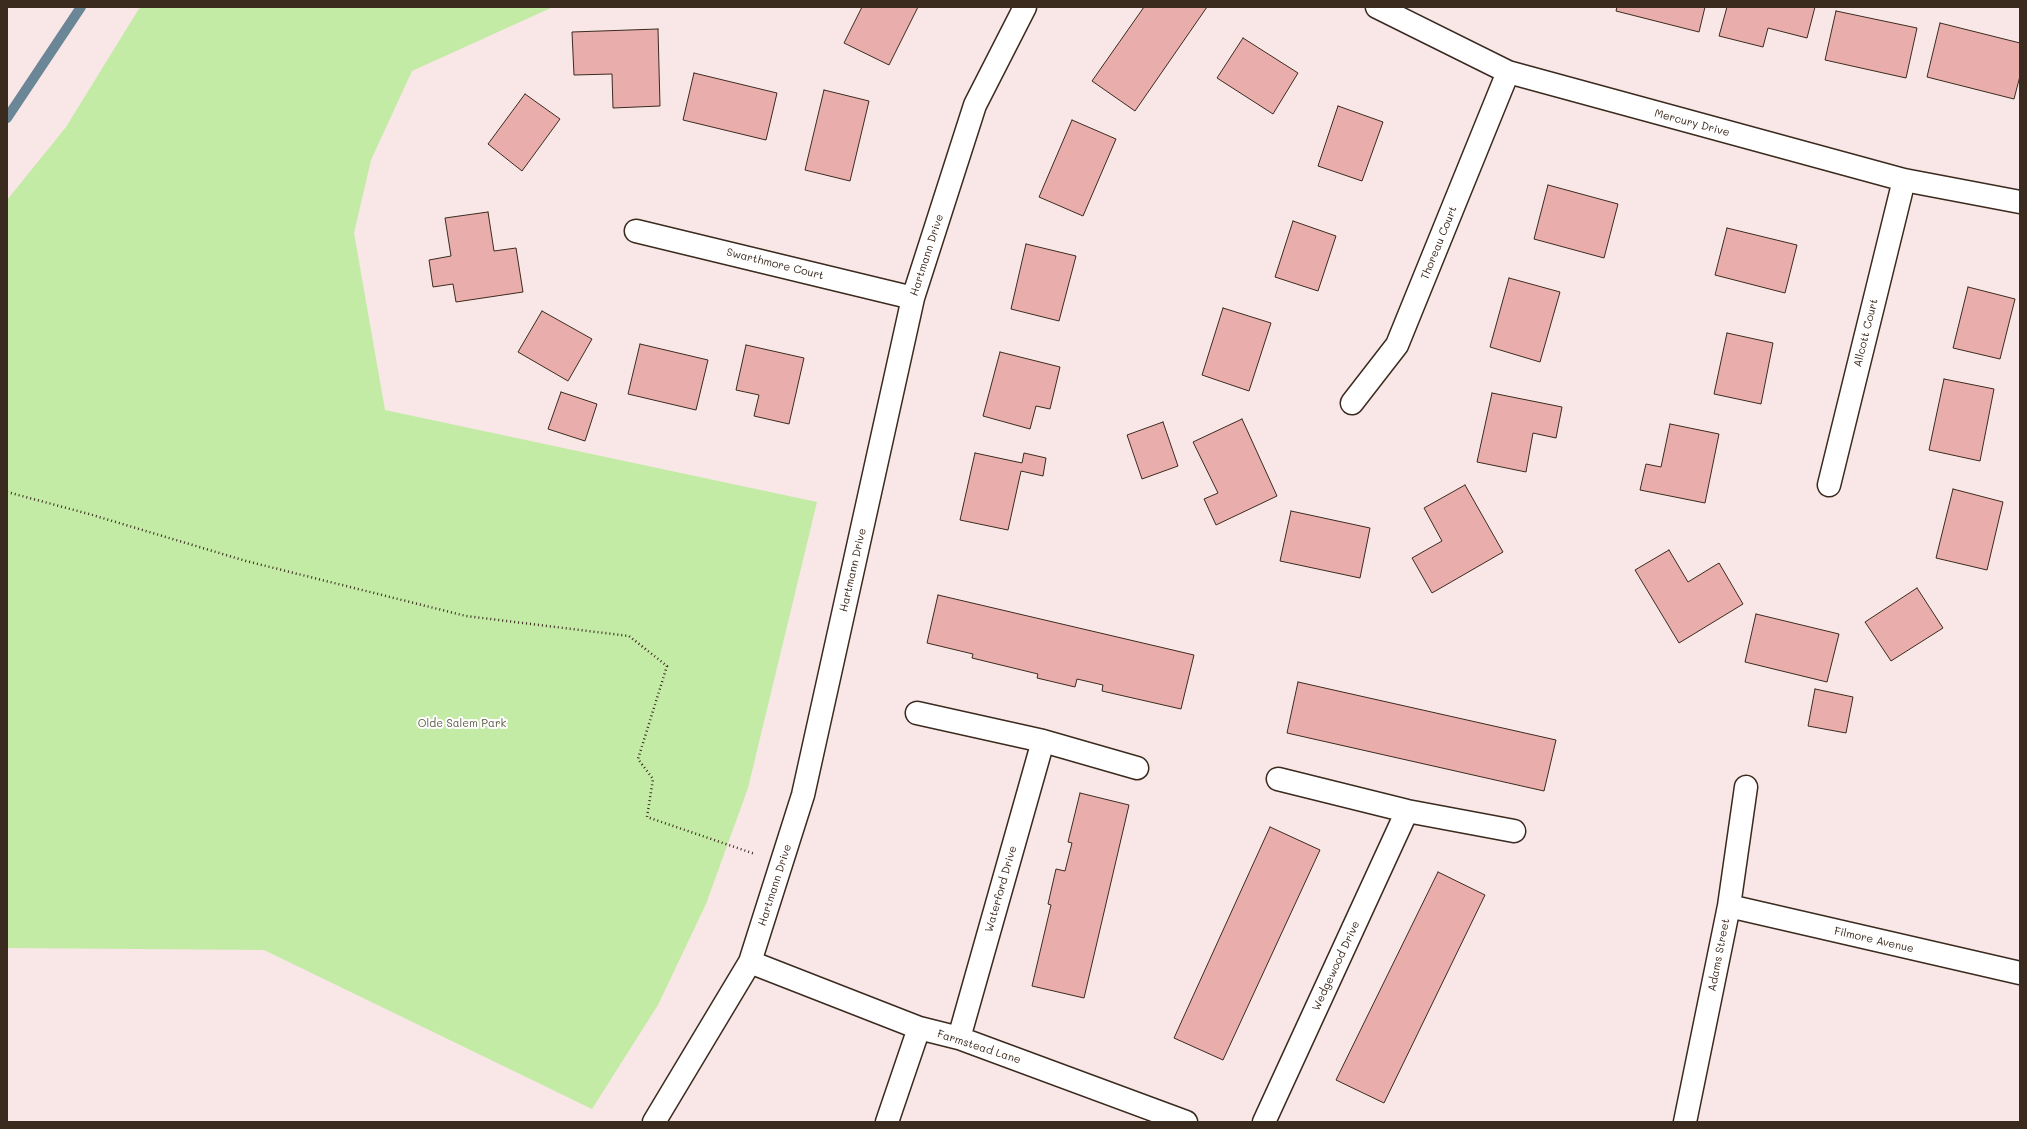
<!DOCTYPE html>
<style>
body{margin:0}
#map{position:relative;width:2027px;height:1129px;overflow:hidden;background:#f8e7e6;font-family:Mali,sans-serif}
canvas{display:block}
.frame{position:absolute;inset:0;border:8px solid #3b2a1e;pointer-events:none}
</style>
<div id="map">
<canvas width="2027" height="1129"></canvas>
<div class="frame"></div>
</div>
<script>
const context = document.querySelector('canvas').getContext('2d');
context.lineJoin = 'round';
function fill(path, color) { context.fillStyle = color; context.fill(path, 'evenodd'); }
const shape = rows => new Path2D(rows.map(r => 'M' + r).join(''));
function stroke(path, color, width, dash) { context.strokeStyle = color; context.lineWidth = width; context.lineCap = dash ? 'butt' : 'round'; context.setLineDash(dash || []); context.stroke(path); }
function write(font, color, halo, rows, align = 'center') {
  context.font = font + ' Mali,sans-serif'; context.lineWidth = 4; context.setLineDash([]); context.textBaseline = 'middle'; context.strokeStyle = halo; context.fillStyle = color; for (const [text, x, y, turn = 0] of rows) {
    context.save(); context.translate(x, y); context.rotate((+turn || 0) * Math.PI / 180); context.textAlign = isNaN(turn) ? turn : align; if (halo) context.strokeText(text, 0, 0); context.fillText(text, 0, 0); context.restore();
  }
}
const green = shape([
 [140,7,553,7,412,71,371,160,354,233,385,410,817,502,748,788,706,904,658,1005,592,1109,264,950,7,948,7,200,66,127]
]);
const stream = shape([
 [7,118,81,7]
]);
const building = shape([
 [862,7,918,7,889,65,844,43,862,7],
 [1144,7,1207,7,1135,111,1092,81,1144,7],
 [1617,7,1705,7,1699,32,1616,11,1617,7],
 [1727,7,1815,7,1807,38,1768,28,1763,47,1719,36,1727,7],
 [1836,11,1917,28,1906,78,1825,60,1836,11],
 [1940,23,2020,43,2020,76,2014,99,1927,77,1940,23],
 [658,29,660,106,613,108,612,74,574,75,572,32,658,29],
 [1243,38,1298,73,1273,114,1217,78,1243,38],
 [694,73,777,93,766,140,683,120,694,73],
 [824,90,869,101,850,181,805,170,824,90],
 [525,94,560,119,522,171,488,144,525,94],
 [1338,106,1383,122,1362,181,1318,166,1338,106],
 [1072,120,1116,139,1083,216,1039,197,1072,120],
 [1548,185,1618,204,1604,258,1534,239,1548,185],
 [488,212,494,251,516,248,523,292,456,302,453,284,433,287,429,260,451,256,445,218,488,212],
 [1293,221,1336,236,1318,291,1275,277,1293,221],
 [1727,228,1797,245,1785,293,1715,275,1727,228],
 [1026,244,1076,256,1059,321,1011,309,1026,244],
 [1509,278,1560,292,1540,362,1490,347,1509,278],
 [1968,287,2015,299,2000,359,1953,348,1968,287],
 [1223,308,1271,323,1249,391,1202,375,1223,308],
 [542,311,592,339,568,381,518,352,542,311],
 [1727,333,1773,343,1761,404,1714,394,1727,333],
 [640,344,708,360,696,410,628,394,640,344],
 [746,345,804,358,789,424,754,416,759,395,736,390,746,345],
 [1000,352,1060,367,1050,409,1036,406,1030,429,983,416,1000,352],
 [1944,379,1994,389,1980,461,1929,450,1944,379],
 [561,392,597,404,585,441,548,429,561,392],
 [1492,393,1562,407,1556,438,1533,433,1526,472,1477,462,1492,393],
 [1242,419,1277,496,1216,525,1204,499,1218,493,1193,442,1242,419],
 [1163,422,1178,466,1142,479,1127,435,1163,422],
 [1670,424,1719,434,1705,503,1640,490,1646,464,1661,467,1670,424],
 [975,453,1022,463,1024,453,1046,458,1043,476,1021,471,1008,530,960,520,975,453],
 [1465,485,1503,552,1432,593,1412,558,1442,541,1424,508,1465,485],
 [1953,489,2003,502,1987,570,1936,558,1953,489],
 [1291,511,1370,528,1360,578,1280,561,1291,511],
 [1669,550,1688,582,1719,563,1743,604,1679,643,1635,570,1669,550],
 [1917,588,1943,628,1891,661,1865,622,1917,588],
 [938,595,1194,655,1181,709,1102,691,1103,685,1077,679,1075,687,1037,678,1038,674,972,658,973,654,927,643,938,595],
 [1756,614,1839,634,1827,682,1745,662,1756,614],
 [1298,682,1556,740,1544,791,1287,733,1298,682],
 [1815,689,1853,697,1846,733,1808,726,1815,689],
 [1080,793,1129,805,1084,998,1032,986,1051,905,1048,904,1056,869,1065,871,1072,843,1068,842,1080,793],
 [1270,827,1320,850,1223,1060,1174,1038,1270,827],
 [1438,872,1485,895,1384,1103,1336,1080,1438,872]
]);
const path = shape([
 [7,492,89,514,246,561,466,616,629,636,667,666,638,759,653,779,647,817,755,854]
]);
const minor = shape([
 [1377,7,1508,72,1904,180,2020,202],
 [636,231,913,298],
 [1352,403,1397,345,1508,72],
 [1829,485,1904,180],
 [917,713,1043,741,1137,768],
 [1278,779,1407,811,1514,831],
 [1729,906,2020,973],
 [750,962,919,1028,959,1038,1186,1122],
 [959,1038,1043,741],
 [654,1122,750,962,803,795,913,298,975,105,1025,7],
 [887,1122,919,1028],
 [1264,1122,1407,811],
 [1685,1122,1729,906,1746,787]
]);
const streetNames = [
 ["Mercury Drive",1692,123,15],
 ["Thoreau Court",1439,243,-68],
 ["Hartmann Drive",927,255,-72],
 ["Swarthmore Court",775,264,14],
 ["Allcott Court",1866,333,-76],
 ["Hartmann Drive",853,570,-77],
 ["Hartmann Drive",775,885,-72],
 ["Waterford Drive",1001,889,-74],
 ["Filmore Avenue",1874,940,13],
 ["Adams Street",1719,955,-79],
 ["Wedgewood Drive",1336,966,-65],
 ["Farmstead Lane",979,1047,18]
];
const parkNames = [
 ["Olde Salem Park",462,724]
];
fill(green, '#c3eba6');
stroke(stream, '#6a8697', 10);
fill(building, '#e9aeac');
stroke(building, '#3b2a1e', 1);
stroke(minor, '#3b2a1e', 25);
stroke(path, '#3b2a1e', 2.5, [1, 3]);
stroke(minor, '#fff', 22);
write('11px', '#3b2a1e', '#fff', streetNames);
write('11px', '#5d5a40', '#fff', parkNames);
</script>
